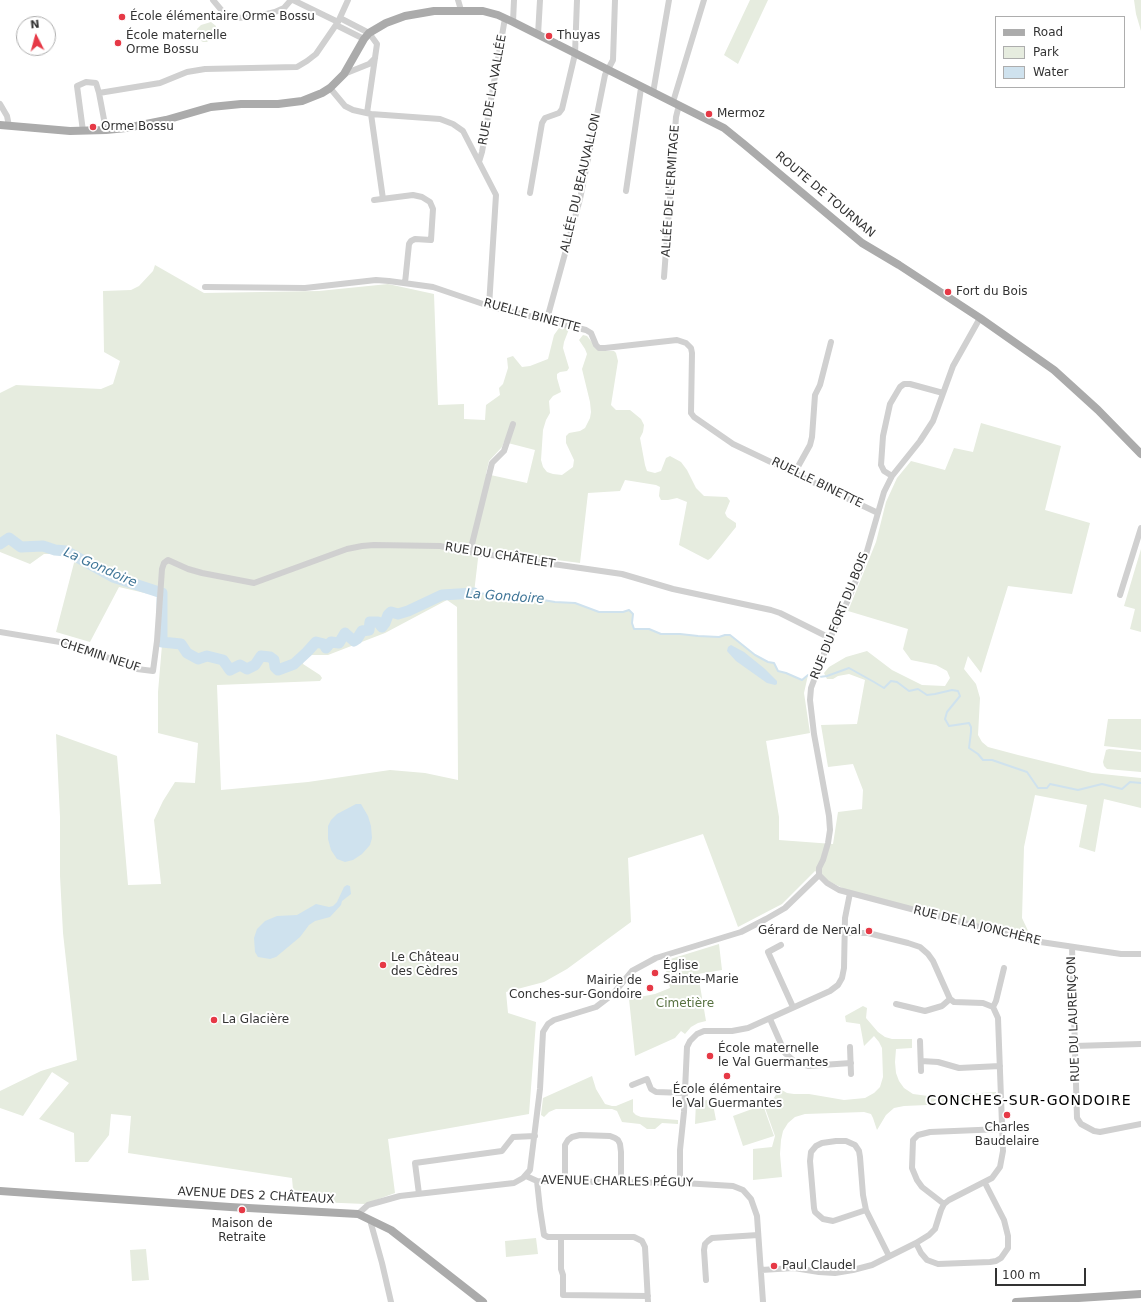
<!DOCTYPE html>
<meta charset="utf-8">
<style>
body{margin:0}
#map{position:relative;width:1141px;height:1302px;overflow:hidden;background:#fff;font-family:"DejaVu Sans",sans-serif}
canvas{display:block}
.legend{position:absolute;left:995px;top:16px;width:130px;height:72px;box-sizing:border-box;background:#fff;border:1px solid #adadad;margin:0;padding:5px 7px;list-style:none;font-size:12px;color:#333}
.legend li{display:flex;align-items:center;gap:8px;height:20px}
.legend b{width:20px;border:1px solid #adadad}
.north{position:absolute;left:16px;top:16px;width:40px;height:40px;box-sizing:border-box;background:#fff;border:1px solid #adadad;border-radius:50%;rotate:354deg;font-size:11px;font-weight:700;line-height:16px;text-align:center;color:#333}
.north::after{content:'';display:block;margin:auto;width:14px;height:18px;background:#e63946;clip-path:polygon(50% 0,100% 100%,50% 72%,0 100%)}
.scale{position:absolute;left:995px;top:1268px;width:91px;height:18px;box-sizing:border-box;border:2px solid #333;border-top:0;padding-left:5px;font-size:12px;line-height:14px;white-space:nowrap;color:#333;-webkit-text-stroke:3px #fff;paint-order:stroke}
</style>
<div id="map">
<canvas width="1141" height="1302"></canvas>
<ul class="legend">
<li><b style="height:5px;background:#ababab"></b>Road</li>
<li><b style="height:11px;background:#e6ecdf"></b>Park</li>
<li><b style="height:11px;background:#cfe2ee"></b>Water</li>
</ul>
<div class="north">N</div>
<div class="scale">100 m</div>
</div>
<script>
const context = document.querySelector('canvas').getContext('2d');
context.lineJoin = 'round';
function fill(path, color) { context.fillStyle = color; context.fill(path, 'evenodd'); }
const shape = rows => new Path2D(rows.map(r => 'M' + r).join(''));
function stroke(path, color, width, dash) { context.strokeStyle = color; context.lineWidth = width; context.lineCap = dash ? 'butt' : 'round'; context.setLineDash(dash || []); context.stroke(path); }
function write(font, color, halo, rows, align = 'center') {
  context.font = font + ' "DejaVu Sans",sans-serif'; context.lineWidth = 4; context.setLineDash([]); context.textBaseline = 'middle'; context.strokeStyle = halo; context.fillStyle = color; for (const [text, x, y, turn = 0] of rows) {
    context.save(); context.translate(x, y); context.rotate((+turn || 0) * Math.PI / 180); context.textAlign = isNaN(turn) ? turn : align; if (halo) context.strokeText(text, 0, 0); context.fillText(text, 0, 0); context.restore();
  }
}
const green = shape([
 [750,0,768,0,738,64,724,55],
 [1134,0,1141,0,1141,31,1136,14],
 [211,22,216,26,214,34,211,38,207,42,203,42,196,38,197,29,201,25],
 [155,265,204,293,319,291,388,284,434,294,438,405,464,404,464,419,485,420,486,405,500,395,499,388,503,384,508,368,507,358,513,356,522,367,530,366,548,359,554,335,559,328,566,327,569,329,564,342,563,348,569,368,567,371,560,372,557,374,557,378,561,392,553,396,549,401,550,413,546,420,543,430,541,460,543,467,547,472,553,474,562,475,573,467,574,460,566,443,566,436,569,433,580,431,585,428,590,418,591,412,590,402,582,369,587,354,585,349,579,340,583,335,587,336,599,351,614,351,616,353,618,361,611,405,616,410,630,410,641,419,644,425,643,432,640,438,645,465,647,471,655,473,661,471,666,458,670,456,681,462,687,470,696,488,704,496,727,497,730,501,725,513,727,517,736,523,736,527,711,558,708,560,704,558,679,545,687,502,677,498,668,500,661,500,659,496,660,487,656,485,625,480,620,491,588,493,580,563,479,550,474,593,519,596,555,602,575,603,599,612,623,612,629,610,633,614,632,623,634,629,649,629,661,634,680,634,698,636,719,637,725,635,730,635,755,655,768,662,774,663,778,671,786,673,802,680,808,675,804,693,810,733,766,741,779,817,779,840,833,844,838,812,862,809,863,790,853,764,828,767,821,725,857,724,865,680,849,674,838,676,833,679,827,679,824,673,829,667,846,657,867,651,892,670,922,685,945,686,950,678,947,671,936,665,911,660,903,649,908,629,848,611,876,542,886,502,897,478,911,461,945,470,954,448,973,452,981,423,1061,446,1045,510,1090,523,1072,594,1008,586,981,673,968,656,964,669,976,684,980,698,978,735,982,742,988,747,1018,755,1092,773,1141,778,1141,808,1104,799,1095,852,1079,847,1087,805,1035,795,1024,847,1022,918,1031,937,849,891,828,881,815,871,782,904,738,927,703,834,628,858,631,922,567,969,544,982,506,992,508,1013,536,1022,529,1114,388,1139,395,1193,365,1204,294,1201,292,1178,128,1153,131,1116,111,1114,109,1135,88,1162,75,1162,74,1133,39,1119,69,1083,52,1072,23,1116,0,1108,0,1091,41,1071,77,1060,63,933,60,876,60,817,56,734,117,756,128,885,161,884,154,820,163,801,175,782,195,783,198,743,158,733,158,692,166,598,119,587,90,642,56,632,75,559,65,554,44,554,30,564,0,552,0,393,16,385,101,389,113,384,120,361,104,352,103,291,131,290,139,286,153,271],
 [504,442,535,450,527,483,486,474,489,461,502,447],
 [447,600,457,607,458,780,425,773,390,770,308,782,221,790,217,685,320,681,322,678,320,675,303,664,304,659,308,655,328,655,385,633],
 [1141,549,1141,632,1130,629,1135,609,1124,606],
 [1108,719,1141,719,1141,750,1104,746],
 [1109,749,1141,752,1141,772,1107,769,1104,766,1103,762,1106,750],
 [719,944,722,970,698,974,706,1021,698,1023,691,1027,685,1034,681,1031,675,1038,635,1056,629,999,655,994,670,988,664,961],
 [863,1006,867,1008,866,1018,878,1032,885,1037,892,1039,912,1039,912,1048,896,1049,895,1062,896,1073,899,1081,904,1088,913,1094,928,1096,996,1092,996,1102,904,1106,894,1108,886,1115,877,1130,873,1118,871,1114,864,1112,805,1114,795,1117,788,1123,783,1131,781,1140,780,1154,782,1177,753,1180,753,1149,772,1147,775,1136,764,1105,771,1102,780,1089,787,1093,794,1094,809,1094,844,1100,865,1098,874,1093,880,1087,883,1077,882,1048,879,1042,874,1036,864,1046,860,1024,846,1022,845,1016],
 [592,1076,596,1089,605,1104,612,1106,616,1106,633,1099,633,1112,636,1115,641,1117,678,1120,678,1124,662,1123,655,1129,647,1129,640,1124,622,1122,617,1111,612,1109,556,1109,549,1112,544,1117,541,1115,543,1098],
 [712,1099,716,1120,695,1124,696,1102],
 [763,1105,774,1136,743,1146,733,1116],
 [536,1238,538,1254,506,1257,505,1241],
 [146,1249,149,1280,132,1281,130,1250]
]);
const water = shape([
 [731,645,744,652,765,669,777,681,777,684,775,685,767,683,736,661,727,651,728,647],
 [356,804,361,804,368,816,371,826,372,838,370,845,362,854,353,860,345,862,337,859,331,850,328,839,328,826,331,820,337,814],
 [347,885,350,886,351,894,342,901,341,905,330,917,315,921,309,925,300,937,276,957,270,959,258,957,255,952,254,938,257,929,265,921,277,916,297,915,316,904,329,907,333,906,337,902,344,887]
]);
const stream = shape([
 [474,593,519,596,555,602,575,603,599,612,623,612,629,610,633,614,632,623,634,629,649,629,661,634,680,634,698,636,719,637,725,635,730,635,755,655,768,662,774,663,778,671,786,673,802,680,808,675],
 [819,677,827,676,849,668,874,682,884,688,891,681,897,682,909,691,918,689,927,695,935,694,952,690,958,691,960,696,947,712,945,719,949,726,969,723,971,727,971,732,969,748,978,754,983,760,992,760,1027,772,1038,788,1047,788,1050,784,1078,790,1102,784,1122,789,1130,782,1141,783]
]);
const river = shape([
 [0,544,9,538,21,547,43,546,55,550,66,551,113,577,162,593,162,642,181,644,187,653,198,659,207,656,223,660,230,670,240,665,247,669,255,665,261,656,270,657,274,660,275,667,278,670,294,664,307,652,316,642,324,644,326,648,331,642,339,643,345,633,354,641,357,639,362,631,369,630,370,622,378,622,382,627,385,623,388,615,391,612,398,614,408,611,442,595,474,593]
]);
const minor = shape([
 [213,0,223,12,235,18,254,17,275,12,284,8,291,0],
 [293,0,338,22],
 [458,0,461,10],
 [340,18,369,33,377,44,367,113],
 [513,22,514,0],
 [336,25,364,39],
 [538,35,540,0],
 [344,74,369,64,375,58],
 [330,88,345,106,353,110,371,114,440,119,453,124,463,131,496,195,489,306],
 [99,93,160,83,187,72,205,69,297,67,307,61,316,54,338,22,348,0],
 [653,93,669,0],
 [673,102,704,0],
 [0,104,7,116,9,126],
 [371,114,383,199],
 [83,131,77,86,86,82,96,83,99,93,106,130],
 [479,162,482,152,505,18],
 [626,191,641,88],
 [530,193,542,123,545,118,559,113,562,109,575,54,577,0],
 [374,200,413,195,422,197,430,202,433,209,431,240,415,239,411,241,409,244,405,283],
 [664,277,676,117,679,105],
 [205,287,305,288,376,280,389,281,433,287,489,306,586,330,591,333,596,345,599,348,605,348,677,340,686,343,691,348,692,353,691,413,694,417,733,444,878,513],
 [547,319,580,199,605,75,613,60,615,0],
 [795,472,810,445,812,437,815,395,820,385,831,342],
 [892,476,884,471,881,465,883,436,890,404,900,387,904,384,910,384,943,393],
 [470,552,492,463,504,451,513,424],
 [1120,595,1141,528],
 [0,632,60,642,91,651,137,669,153,671,157,641,162,569,164,563,168,560,188,569,202,573,254,583,347,549,362,546,374,545,440,546,470,552,622,574,673,589,771,610,780,613,830,638],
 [819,875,827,883,839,890,1006,934,1034,941,1121,954,1141,954],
 [844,933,868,933,908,943,920,947,928,954,933,961,950,999,954,1002,983,1003,993,1007],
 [781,945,768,952,793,1007],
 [1072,947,1077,1118,1081,1124,1094,1131,1100,1132,1141,1124],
 [896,1004,925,1011,942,1006,950,999],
 [993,1007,996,1001,1004,968],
 [770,1019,785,1053,795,1062,808,1066,851,1063],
 [920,1041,921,1071],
 [1074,1046,1141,1044],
 [850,1047,851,1074],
 [921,1061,938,1062,959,1068,1000,1066],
 [632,1085,647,1079,651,1089,656,1092,685,1093],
 [526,1176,537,1181,683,1183,733,1186,743,1190,751,1199,757,1216,763,1302],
 [537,1181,540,1209,544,1235,548,1237,634,1237,642,1241,645,1247,648,1302],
 [565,1181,565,1145,568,1140,572,1137,580,1135,610,1136,615,1138,618,1140,620,1144,621,1152,621,1182],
 [680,1183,680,1150,684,1112,687,1047,690,1041,697,1034,704,1031,732,1031,748,1028,830,991,838,985,842,978,844,968,845,918,850,893],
 [419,1194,415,1163,502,1151,513,1137,535,1136],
 [944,1204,922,1187,917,1180,912,1168,913,1140,918,1135,930,1132,1002,1129],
 [866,1210,833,1221,823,1219,815,1212,814,1208,810,1161,811,1152,816,1146,822,1143,836,1141,846,1141,855,1145,859,1151,860,1157,863,1195,866,1210,889,1256],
 [358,1214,368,1205,400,1196,514,1183,523,1178,530,1170,540,1089,543,1032,548,1024,554,1020,596,1007,613,994,632,971,656,958,741,932,766,919,785,908,819,875,819,868,823,860,828,843,830,830,829,816,814,734,810,700,811,688,830,638,848,600,865,558,884,492,892,476,920,441,933,421,953,366,980,318],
 [370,1220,382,1263,391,1302],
 [561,1237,561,1269,563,1275,563,1295,648,1296],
 [916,1243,921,1253,927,1260,938,1264,990,1262,996,1261,1001,1258,1008,1248,1008,1236,1004,1220,985,1183],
 [761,1270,794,1268,819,1272,835,1273,853,1270,872,1265,916,1243,929,1235,935,1229,941,1210,944,1204,949,1200,992,1178,1000,1167,1003,1151,998,1018,993,1007],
 [706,1280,704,1250,705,1244,708,1241,712,1238,758,1235]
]);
const major = shape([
 [0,125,70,131,106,130,126,128,166,120,211,107,241,104,278,104,302,101,322,93,330,88,344,74,364,39,369,33,386,23,405,16,434,11,483,11,498,15,513,22,724,128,745,145,862,243,899,265,980,318,1054,370,1098,410,1141,454],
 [0,1191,230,1207,358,1214,391,1230,483,1302],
 [1016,1302,1141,1294]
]);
const markers = [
 [122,17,4,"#e63946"],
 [549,36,4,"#e63946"],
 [118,43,4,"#e63946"],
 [709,114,4,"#e63946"],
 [93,127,4,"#e63946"],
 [948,292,4,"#e63946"],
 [869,931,4,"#e63946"],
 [383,965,4,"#e63946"],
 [655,973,4,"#e63946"],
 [650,988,4,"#e63946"],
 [214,1020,4,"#e63946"],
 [710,1056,4,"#e63946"],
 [727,1076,4,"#e63946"],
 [1007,1115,4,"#e63946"],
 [242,1210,4,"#e63946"],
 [774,1266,4,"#e63946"]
];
const poiNames = [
 ["École élémentaire Orme Bossu",130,17],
 ["École maternelle",126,36],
 ["Orme Bossu",126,50],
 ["Thuyas",557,36],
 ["Mermoz",717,114],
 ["Orme Bossu",101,127],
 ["Fort du Bois",956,292],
 ["Gérard de Nerval",861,931,"right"],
 ["Le Château",391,958],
 ["des Cèdres",391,972],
 ["Église",663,966],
 ["Sainte-Marie",663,980],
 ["Mairie de",642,981,"right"],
 ["Conches-sur-Gondoire",642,995,"right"],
 ["La Glacière",222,1020],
 ["École maternelle",718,1049],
 ["le Val Guermantes",718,1063],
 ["École élémentaire",727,1090,"center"],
 ["le Val Guermantes",727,1104,"center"],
 ["Charles",1007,1128,"center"],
 ["Baudelaire",1007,1142,"center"],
 ["Maison de",242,1224,"center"],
 ["Retraite",242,1238,"center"],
 ["Paul Claudel",782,1266]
];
const streetNames = [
 ["RUE DE LA VALLÉE",493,90,-80],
 ["ALLÉE DU BEAUVALLON",581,183,-77],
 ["ALLÉE DE L'ERMITAGE",671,191,-86],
 ["ROUTE DE TOURNAN",825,195,40],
 ["RUELLE BINETTE",532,316,15],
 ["RUELLE BINETTE",817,483,26],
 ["RUE DU CHÂTELET",500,556,9],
 ["RUE DU FORT DU BOIS",840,616,-68],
 ["CHEMIN NEUF",100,656,18],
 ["RUE DE LA JONCHÈRE",977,926,14],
 ["RUE DU LAURENÇON",1074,1019,-92],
 ["AVENUE CHARLES PÉGUY",617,1182,1],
 ["AVENUE DES 2 CHÂTEAUX",256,1196,3]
];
const parkNames = [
 ["Cimetière",685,1004]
];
const waterNames = [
 ["La Gondoire",100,568,24],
 ["La Gondoire",505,597,4]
];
const quarterNames = [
 ["CONCHES-SUR-GONDOIRE",1029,1101]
];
fill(green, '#e6ecdf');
fill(water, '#cfe2ee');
stroke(stream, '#cfe2ee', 2);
stroke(river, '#cfe2ee', 11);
stroke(minor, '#d0d0d0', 6);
stroke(major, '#ababab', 8);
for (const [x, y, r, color] of markers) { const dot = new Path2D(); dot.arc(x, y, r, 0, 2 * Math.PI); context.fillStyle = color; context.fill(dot); stroke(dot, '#fff', 1.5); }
write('12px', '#333', '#fff', poiNames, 'left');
write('12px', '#333', '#fff', streetNames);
write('12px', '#56703f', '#fff', parkNames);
write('italic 13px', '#3f7597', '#fff', waterNames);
context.letterSpacing = '1px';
write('14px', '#000', '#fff', quarterNames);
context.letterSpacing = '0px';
</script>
